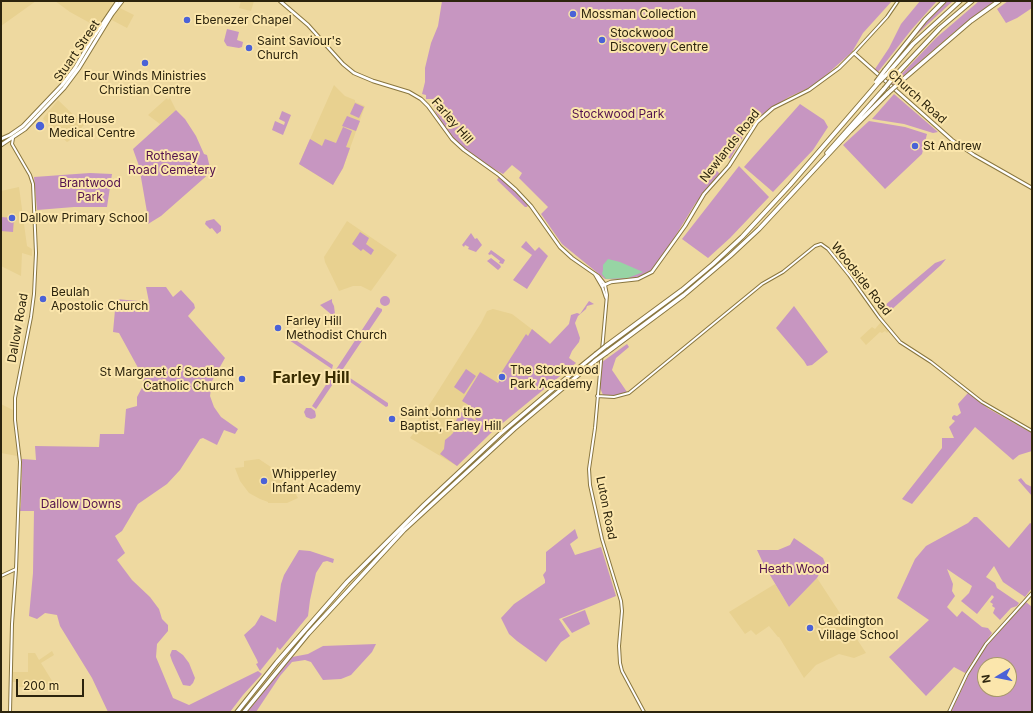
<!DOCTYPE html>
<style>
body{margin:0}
#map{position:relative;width:1033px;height:713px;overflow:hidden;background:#eed9a0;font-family:Inter,sans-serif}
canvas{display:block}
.frame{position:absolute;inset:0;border:2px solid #2c240d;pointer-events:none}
.north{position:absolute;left:977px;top:657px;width:40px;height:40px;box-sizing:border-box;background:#fbe6ac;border:1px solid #a8986c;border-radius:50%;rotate:260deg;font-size:11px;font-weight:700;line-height:16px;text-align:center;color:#2c240d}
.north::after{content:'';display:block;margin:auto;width:14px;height:18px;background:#4b62d7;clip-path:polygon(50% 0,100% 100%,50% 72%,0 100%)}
.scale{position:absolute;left:16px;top:679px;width:68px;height:18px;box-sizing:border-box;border:2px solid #2c240d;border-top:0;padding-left:5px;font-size:12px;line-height:14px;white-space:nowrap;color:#2c240d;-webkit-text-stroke:3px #fbe6ac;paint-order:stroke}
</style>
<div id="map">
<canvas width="1033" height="713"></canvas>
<div class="frame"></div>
<div class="north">N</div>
<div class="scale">200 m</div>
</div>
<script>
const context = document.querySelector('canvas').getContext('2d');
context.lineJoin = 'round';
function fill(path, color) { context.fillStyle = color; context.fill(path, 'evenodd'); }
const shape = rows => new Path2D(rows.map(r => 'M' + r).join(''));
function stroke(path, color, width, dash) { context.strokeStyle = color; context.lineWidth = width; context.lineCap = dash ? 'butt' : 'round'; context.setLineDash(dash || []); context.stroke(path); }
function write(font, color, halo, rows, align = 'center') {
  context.font = font + ' Inter,sans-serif'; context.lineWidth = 4; context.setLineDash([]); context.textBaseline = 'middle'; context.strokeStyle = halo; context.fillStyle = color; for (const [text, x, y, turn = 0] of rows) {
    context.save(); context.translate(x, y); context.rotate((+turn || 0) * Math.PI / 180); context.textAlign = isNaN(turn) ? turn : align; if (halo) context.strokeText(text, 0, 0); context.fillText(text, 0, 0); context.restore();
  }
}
const built = shape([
 [1,1,36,1,1,26],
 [55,1,113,1,112,4,134,15,127,28,108,18,101,29,70,12],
 [241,1,254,1,251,11,239,8],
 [334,85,345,96,355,100,355,102,365,106,343,168,333,185,299,164],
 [167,98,168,100,170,98,176,110,160,124,148,115],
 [58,100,84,125,69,141,67,142,59,135,60,133,43,119,44,117],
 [19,187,27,246,32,249,32,256,22,253,21,276,1,266,1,191],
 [347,221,397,255,371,291,361,286,353,286,339,291,325,262,324,257],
 [493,309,512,314,576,363,493,431,457,466,410,438,420,424,417,421,421,417,435,396,481,323,487,311],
 [881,322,889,330,887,333,885,331,882,333,880,332,866,345,860,338,872,327,875,329],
 [1,404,13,410,14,432,17,456,1,453],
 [259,459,287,478,298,498,287,503,268,503,268,502,260,499,249,493,240,481,235,468,244,467,244,461],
 [817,578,866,653,854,658,839,654,835,656,816,665,804,678,779,637,778,637,769,626,756,635,751,630,745,634,729,612,775,584,789,607],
 [52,651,54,655,41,663,54,684,31,685,30,688,19,687,19,682,13,682,13,672,28,672,28,653,35,653,39,660]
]);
const green = shape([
 [442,1,892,1,863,33,852,52,815,85,789,97,770,109,756,119,747,130,730,159,727,156,716,170,720,174,695,204,665,253,649,274,630,280,605,279,562,244,541,214,548,207,519,178,522,173,512,165,503,174,478,160,452,138,435,111,434,99,426,99,426,95,422,94,425,82,425,68,431,43,438,26],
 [920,1,937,1,912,29,878,72,875,69,889,48,901,24],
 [945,1,953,1,928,24,903,48,929,17],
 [979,1,996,1,953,33,893,85,892,84,936,38],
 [1008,1,1032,1,1032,8,1017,18,1006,23,997,9],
 [227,29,239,32,237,40,243,42,242,47,239,48,227,46,224,41],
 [894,94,938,132,933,133,904,124,872,119],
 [355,103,364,107,359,118,350,114],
 [800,104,824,120,828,127,813,150,773,192,744,167],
 [176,110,185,119,196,136,204,154,207,155,211,172,161,216,148,224,147,212,139,166,134,152,133,149],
 [282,111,291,115,283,135,272,130,275,121,284,125,285,122,279,119],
 [347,116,360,121,356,131,342,126],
 [869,121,905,127,927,134,922,154,885,189,843,145],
 [343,127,352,131,346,147,350,148,343,168,333,185,299,164,310,139,322,146,325,139,336,143],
 [739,166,769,197,730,238,708,258,682,239],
 [90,173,112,174,107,207,74,207,37,210,34,177],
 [499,177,520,195,528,205,527,207,525,207,499,182,497,180],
 [1,217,14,218,13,232,1,231],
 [214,219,221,226,221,231,217,234,212,228,210,229,205,224,206,221],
 [360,232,369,238,366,244,374,250,371,255,363,249,361,251,352,244],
 [471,233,475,239,477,238,482,245,476,252,468,249,469,247,465,245,464,247,462,245],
 [526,241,535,251,539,247,548,256,527,289,513,280,532,255,521,247],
 [491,250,505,260,503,264,499,263,500,261,491,254,490,255,488,254],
 [491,258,500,265,501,267,498,270,487,261],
 [946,259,941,265,889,312,884,306,935,263],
 [146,287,166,287,173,297,181,290,194,304,195,308,188,316,225,358,212,381,210,396,214,407,221,417,238,429,235,434,224,430,217,445,203,438,200,439,180,470,167,484,138,504,122,531,115,536,125,553,117,560,132,580,150,597,159,609,162,619,168,625,168,631,157,644,156,657,173,698,189,705,258,671,262,674,243,695,230,712,108,712,92,678,60,626,57,615,45,613,37,619,29,616,33,573,34,511,20,511,21,504,22,459,36,460,35,446,99,447,100,434,124,434,126,409,137,406,137,397,144,384,142,375,119,333,113,332,116,299,149,302],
 '380 301a5 5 0 1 1 10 0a5 5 0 1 1-10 0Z',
 [332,299,332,302,334,306,335,314,332,315,320,305],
 [589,301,594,304,587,306,586,309,578,316,575,323,580,338,579,342,572,351,569,358,576,363,493,431,457,466,440,454,444,449,445,440,450,436,453,433,456,425,454,424,461,412,485,426,475,419,480,412,462,401,480,372,498,383,503,375,501,373,526,334,528,336,532,329,550,344,569,324,571,315,577,313,580,314],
 [794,306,828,352,812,365,807,366,804,361,776,328],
 [377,307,382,309,382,311,316,409,312,406],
 [291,337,333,365,332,369,289,340,289,338],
 [627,344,629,347,616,358,612,370,627,392,619,395,603,395,600,388,602,362],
 [466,369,476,376,464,394,454,387],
 [344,374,388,403,388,406,386,407,343,377],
 [968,393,989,409,1032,433,1032,451,1019,455,1013,460,975,427,912,504,902,499,942,448,942,438,954,438,949,427,955,421,952,419,952,417,954,415,957,416,961,413,958,404],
 [306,408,311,408,315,411,316,416,315,418,311,419,306,417,304,412],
 [1021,478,1026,484,1032,487,1032,496,1018,480],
 [974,517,977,517,1009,548,1030,523,1032,524,1032,588,1025,597,1003,582,994,566,986,577,995,583,997,588,1019,603,1017,606,1011,608,1000,620,993,613,995,608,992,606,993,604,990,602,994,597,992,595,977,614,961,601,969,593,972,586,947,569,953,584,952,591,955,596,947,607,957,617,962,611,982,627,988,628,992,633,965,673,954,667,926,696,889,657,929,620,897,598,915,559,926,546,968,523],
 [575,529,578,538,570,544,575,555,601,547,616,596,559,619,570,636,561,642,546,662,517,641,509,634,501,618,514,604,545,583,545,580,543,575,546,571,546,552],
 [794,538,823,558,825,563,817,578,789,607,764,565,757,550,778,550,790,545],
 [299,550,310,551,334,559,333,563,327,561,323,562,316,573,310,600,308,616,280,650,277,647,276,651,260,671,256,664,258,663,257,660,244,635,255,625,261,615,276,622,281,584,284,575],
 [1026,602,1032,607,1032,712,951,712,970,672,986,646],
 [985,665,1009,665,1009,689,985,689],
 [585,610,590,624,572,633,562,619],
 [376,644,372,652,351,675,341,679,323,680,311,662,305,660,292,662,280,676,256,712,247,712,292,657,308,654,323,646],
 [172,650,176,650,183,655,189,663,195,678,193,683,190,686,183,685,172,661,170,655]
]);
const water = shape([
 [608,259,620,262,643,272,628,278,606,279,602,274,603,270,603,265]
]);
const tertiary = shape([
 [854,53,887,17,898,1],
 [605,285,607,295,595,428,589,469,590,485,602,539,621,601,622,611,619,646,620,663,622,671,644,712],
 [602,286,606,298],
 [597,396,614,397,629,393,762,284,783,272,815,246,821,244,828,249,849,275,879,317,900,342,931,362,982,402,1032,431],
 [1,576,16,569],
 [10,712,12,624,16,569,20,462,15,420,15,398,31,317,34,294,36,253,33,184,30,175,12,144,13,138],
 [949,712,967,674,986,644,1032,593]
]);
const secondary = shape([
 [280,1,308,25,343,64,354,73,373,81,409,92,421,99,428,106,452,139,464,150,499,175,516,190,531,206,560,247,572,258,595,274,598,276,605,285],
 [595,274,602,286,611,282,638,279,652,272,685,226,704,194,729,166,757,122,773,108,809,90,839,68,854,53,952,140,974,155,1032,188]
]);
const trunk = shape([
 [1,139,10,135,23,126,62,85,75,68,91,41,118,1],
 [1,145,25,129,64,88,79,68,112,14,122,1]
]);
const motorway = shape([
 [885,70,925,20,944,1],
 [888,73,913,44,960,1],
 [893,78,940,28,972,1],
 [899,83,971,21,999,1],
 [827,153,884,89],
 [606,346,682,290,713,264,742,237,790,185,878,83],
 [606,353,684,295,730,256,759,229,850,131,888,93],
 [237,712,277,662,347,582,424,505,500,434,553,389,596,354],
 [244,712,308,634,404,530,514,429,595,361]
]);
const motorwayBridge = shape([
 [876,82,885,70],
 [878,83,888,73],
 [884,89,893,78],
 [888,93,899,83],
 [596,354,606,346],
 [595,361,606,353]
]);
const markers = [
 [573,14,4,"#4b62d7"],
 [187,20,4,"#4b62d7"],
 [602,40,4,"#4b62d7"],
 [249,48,4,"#4b62d7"],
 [145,63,4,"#4b62d7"],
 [40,126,5,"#4b62d7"],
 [915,146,4,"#4b62d7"],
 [12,218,4,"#4b62d7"],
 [43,299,4,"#4b62d7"],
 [278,328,4,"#4b62d7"],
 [502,377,4,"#4b62d7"],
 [242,379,4,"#4b62d7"],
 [392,419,4,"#4b62d7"],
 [264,481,4,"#4b62d7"],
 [810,628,4,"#4b62d7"]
];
const poiNames = [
 ["Mossman Collection",581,14],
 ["Ebenezer Chapel",195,20],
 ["Stockwood",610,33],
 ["Discovery Centre",610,47],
 ["Saint Saviour's",257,41],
 ["Church",257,55],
 ["Four Winds Ministries",145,76,"center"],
 ["Christian Centre",145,90,"center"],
 ["Bute House",49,119],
 ["Medical Centre",49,133],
 ["St Andrew",923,146],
 ["Dallow Primary School",20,218],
 ["Beulah",51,292],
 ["Apostolic Church",51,306],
 ["Farley Hill",286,321],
 ["Methodist Church",286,335],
 ["The Stockwood",510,370],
 ["Park Academy",510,384],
 ["St Margaret of Scotland",234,372,"right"],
 ["Catholic Church",234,386,"right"],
 ["Saint John the",400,412],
 ["Baptist, Farley Hill",400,426],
 ["Whipperley",272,474],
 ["Infant Academy",272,488],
 ["Caddington",818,621],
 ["Village School",818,635]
];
const streetNames = [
 ["Stuart Street",77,51,-56],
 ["Church Road",917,97,42],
 ["Farley Hill",452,121,49],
 ["Newlands Road",730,146,-52],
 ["Woodside Road",861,279,52],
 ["Dallow Road",18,328,-80],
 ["Luton Road",606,508,79]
];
const parkNames = [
 ["Stockwood Park",618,114],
 ["Rothesay",172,156],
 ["Road Cemetery",172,170],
 ["Brantwood",90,183],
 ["Park",90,197],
 ["Dallow Downs",81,504],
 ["Heath Wood",794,569]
];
const districtNames = [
 ["Farley Hill",311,378]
];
fill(built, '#e8d190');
fill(green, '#c796c1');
fill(water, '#97d4a4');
stroke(tertiary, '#89763f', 4);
stroke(secondary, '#89763f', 4.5);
stroke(trunk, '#89763f', 5);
stroke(motorway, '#89763f', 5.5);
stroke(tertiary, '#fff', 2);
stroke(secondary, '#fff', 2.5);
stroke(trunk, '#fff', 3);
stroke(motorway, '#fff', 3.5);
stroke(motorwayBridge, '#89763f', 5.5, []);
stroke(motorwayBridge, '#fff', 3.5);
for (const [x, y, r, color] of markers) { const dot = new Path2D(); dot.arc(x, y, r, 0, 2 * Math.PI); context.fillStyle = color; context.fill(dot); stroke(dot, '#fbe6ac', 1.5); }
write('12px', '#2c240d', '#fbe6ac', poiNames, 'left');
write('12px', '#2c240d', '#fbe6ac', streetNames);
write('12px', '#52114e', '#fbe6ac', parkNames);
write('bold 16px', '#392c00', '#fbe6ac', districtNames);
</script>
